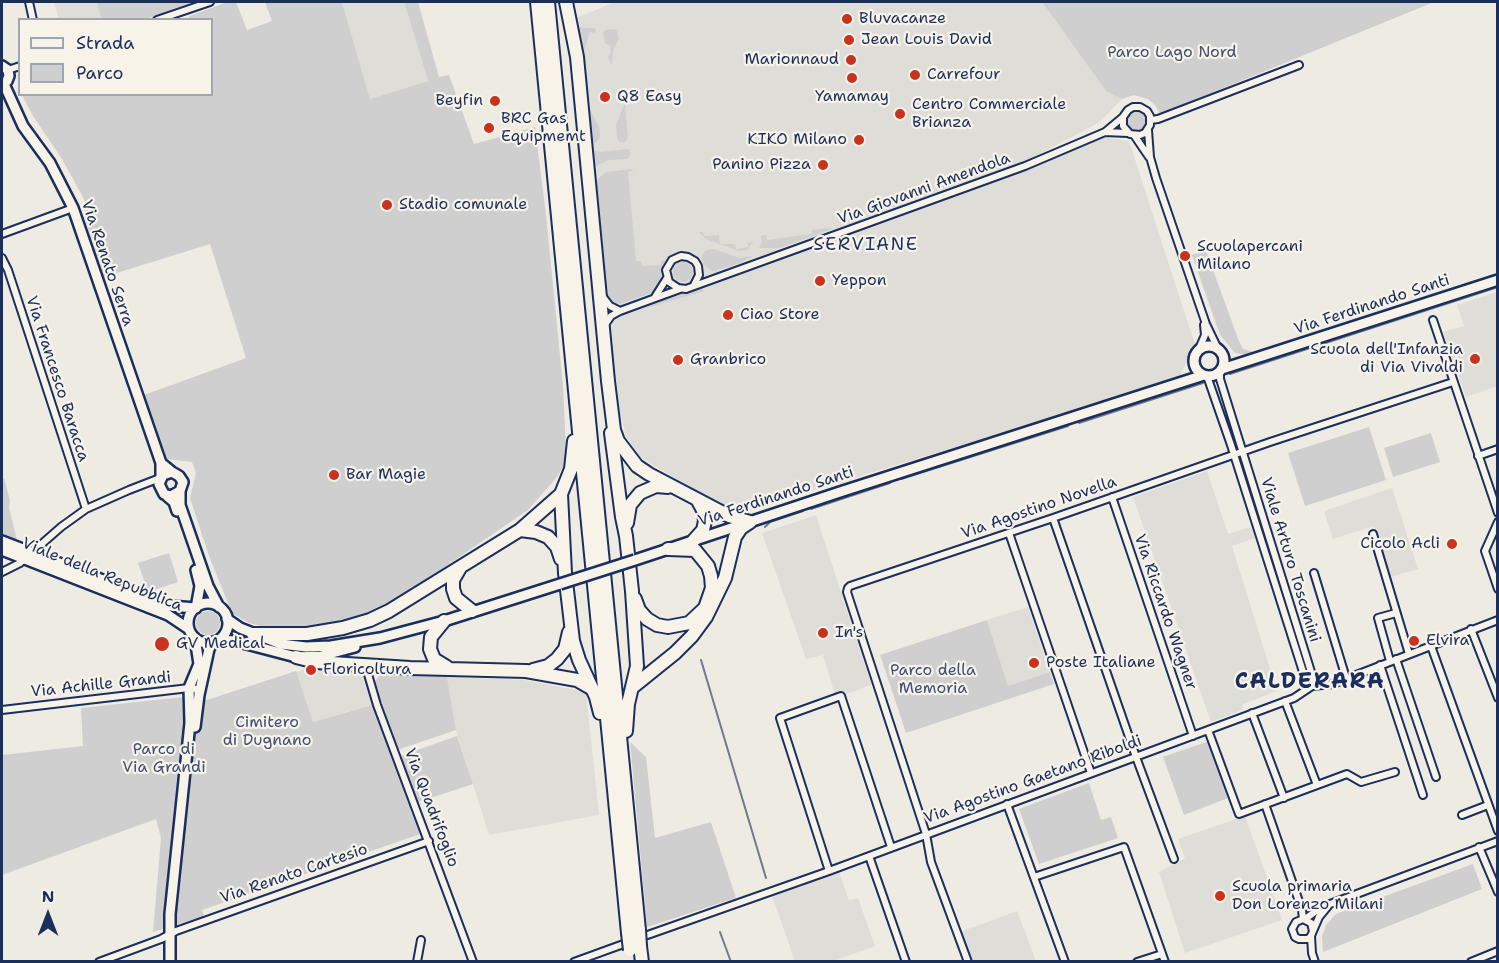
<!DOCTYPE html>
<style>
body{margin:0}
#map{position:relative;width:1499px;height:963px;overflow:hidden;background:#eeebe2;font-family:"Shantell Sans",sans-serif}
canvas{display:block}
.frame{position:absolute;inset:0;border:3px solid #1b2f5e;pointer-events:none}
.legend{position:absolute;left:18px;top:18px;width:195px;height:78px;box-sizing:border-box;background:#f7f3e8;border:2px solid #9fa5b1;margin:0;padding:8px 10px;list-style:none;font-size:18px;color:#1b2f5e}
.legend li{display:flex;align-items:center;gap:12px;height:30px}
.legend b{width:30px;border:2px solid #9fa5b1}
.north{position:absolute;left:18px;top:885px;width:60px;height:60px;-webkit-text-stroke:4px #f7f3e8;paint-order:stroke;rotate:0deg;font-size:16px;font-weight:700;line-height:24px;text-align:center;color:#1b2f5e}
.north::after{content:'';display:block;margin:auto;width:21px;height:27px;background:#1b2f5e;clip-path:polygon(50% 0,100% 100%,50% 72%,0 100%)}
</style>
<div id="map">
<canvas width="1499" height="963"></canvas>
<div class="frame"></div>
<ul class="legend">
<li><b style="height:8px;background:#f7f3e8"></b>Strada</li>
<li><b style="height:16px;background:#cfcfcf"></b>Parco</li>
</ul>
<div class="north">N</div>
</div>
<script>
const context = document.querySelector('canvas').getContext('2d');
context.lineJoin = 'round';
function fill(path, color) { context.fillStyle = color; context.fill(path, 'evenodd'); }
const shape = rows => new Path2D(rows.map(r => 'M' + r).join(''));
function stroke(path, color, width, dash) { context.strokeStyle = color; context.lineWidth = width; context.lineCap = dash ? 'butt' : 'round'; context.setLineDash(dash || []); context.stroke(path); }
function write(font, color, halo, rows, align = 'center') {
  context.font = font + ' "Shantell Sans",sans-serif'; context.lineWidth = 4.5; context.setLineDash([]); context.textBaseline = 'middle'; context.strokeStyle = halo; context.fillStyle = color; for (const [text, x, y, turn = 0] of rows) {
    context.save(); context.translate(x, y); context.rotate((+turn || 0) * Math.PI / 180); context.textAlign = isNaN(turn) ? turn : align; if (halo) context.strokeText(text, 0, 0); context.fillText(text, 0, 0); context.restore();
  }
}
const built = shape([
 [54,2,97,2,101,19,59,19],
 [342,2,404,2,428,81,370,99],
 [615,2,1042,2,1106,91,1122,99,1100,122,1017,166,757,259,759,265,1028,168,1103,137,1129,141,1195,345,1180,375,1024,426,739,513,723,507,638,456,626,437,620,411,586,126,576,18],
 [1497,292,1497,386,1466,397,1443,332,1464,326,1457,305],
 [1207,471,1228,534,1251,527,1255,538,1232,546,1277,691,1243,704,1242,710,1211,722,1133,497],
 [1392,488,1418,569,1390,577,1374,526,1333,539,1324,511],
 [816,515,871,685,836,698,823,655,806,659,762,533],
 [1028,607,1050,672,1008,686,987,620],
 [316,665,364,668,374,704,313,722,296,672],
 [447,677,524,680,586,692,599,815,489,835,456,730],
 [1245,816,1282,920,1185,953,1159,872,1185,858,1178,839],
 [839,872,849,900,858,898,875,946,834,961,795,961,772,896],
 [1017,911,1036,961,970,961,960,932]
]);
const green = shape([
 [97,2,194,2,142,20,101,19],
 [228,2,236,2,247,30,272,21,265,2,342,2,370,99,428,81,404,2,418,2,439,77,449,75,474,144,535,127,546,215,563,386,566,450,565,464,557,477,528,510,405,594,368,612,338,622,303,628,269,628,249,623,232,613,209,556,190,498,196,473,192,462,167,459,144,395,246,358,210,244,104,277,84,216,87,206,84,199,62,159,33,116,22,95,212,94,212,20,190,19,189,16],
 [1042,2,1434,2,1160,114,1156,106,1148,99,1134,95,1122,99,1106,91],
 [576,25,583,28,594,28,596,31,595,33,590,32,583,55,587,103,599,127,600,137,596,143,590,141],
 [615,29,617,31,619,38,613,51,612,66,608,57,611,52,610,46,605,43,603,34,605,30],
 [625,103,628,138,625,142,620,142,617,139,616,125],
 '1126 121a10 10 0 1 1 20 0a10 10 0 1 1-20 0Z',
 [627,149,630,150,630,155,628,159,608,160,593,168,592,150,600,152],
 [632,169,633,171,628,172,636,261,641,261,642,266,661,265,661,261,665,260,662,269,661,283,657,291,619,304,612,302,605,293,594,186,599,178,606,172],
 [831,228,829,230,779,248,759,248,762,242,761,236,766,235,767,240,812,234,812,230],
 [699,232,703,232,704,236,719,235,720,244,735,244,736,249,748,247,748,243,753,242,747,250,739,251,706,239],
 [710,249,715,249,739,258,752,256,738,264,713,271,705,266,701,258,705,251],
 [1206,251,1239,341,1243,349,1253,352,1248,355,1235,353,1220,335,1192,255],
 '673 272a10 10 0 1 1 20 0a10 10 0 1 1-20 0Z',
 [702,287,704,291,646,308,670,294,682,294],
 [1369,427,1386,480,1305,506,1288,453],
 [1431,433,1440,462,1393,477,1384,448],
 [4,478,10,501,9,508,17,540,2,534,2,479],
 [169,553,178,582,148,592,138,563],
 '196 623a12 12 0 1 1 24 0a12 12 0 1 1-24 0Z',
 [987,620,1008,686,1050,672,1054,684,906,733,880,655],
 [296,671,313,722,372,705,423,833,202,910,204,916,153,932,161,838,156,819,2,875,2,755,83,746,81,708,183,697,207,700],
 [380,675,447,677,456,730,400,749,397,748,374,682],
 [457,736,473,784,418,802,401,758,403,755],
 [1209,741,1228,798,1184,815,1163,757],
 [630,742,646,757,655,838,711,822,736,898,647,927],
 [1089,783,1101,820,1111,817,1118,838,1039,864,1019,809],
 [1473,864,1482,889,1323,952,1322,937,1326,925,1336,914]
]);
const stream = shape([
 [1230,374,1498,287],
 [1079,423,1203,383],
 [901,479,1068,426],
 [811,509,890,483],
 [765,527,770,522,803,511],
 [701,660,766,878],
 [720,932,731,962]
]);
const street = shape([
 [29,2,33,20],
 [157,20,210,2],
 [8,70,20,66],
 [1151,120,1158,119,1299,65],
 [1148,130,1150,157,1156,178,1206,324,1218,349],
 [1105,132,1128,133],
 [1134,135,1149,157],
 [2,234,73,208],
 [2,258,8,270,86,509],
 [694,285,699,275,698,266,695,261,688,257,681,256,672,260,666,270,669,282,678,288,686,289,1025,166,1105,132,1123,117,1128,110,1133,107,1140,107,1147,111,1150,116,1150,125,1145,133,1140,135,1130,134,1123,126,1123,117],
 [603,297,610,306,620,311],
 [655,297,667,278],
 [1433,320,1498,513],
 [604,326,611,316,620,311,680,289],
 [1199,349,1205,335,1204,325],
 [1220,372,1220,379,1312,675,1312,686],
 [1207,376,1231,445,1304,675,1311,685],
 [1478,456,1498,449],
 [1112,497,1193,736],
 [1053,518,1136,757,1174,859],
 [1498,522,1485,551,1498,589],
 [1009,533,1091,773],
 [1373,534,1409,654],
 [2,572,20,563,61,527,86,509,129,490,160,478],
 [1314,573,1346,678],
 [1471,629,1498,698],
 [1431,646,1498,831],
 [1396,659,1436,777],
 [1390,661,1378,618,1396,613],
 [365,664,377,705,473,962],
 [1380,665,1423,795],
 [1285,701,1317,785],
 [2,710,189,688,196,689,199,695],
 [1252,713,1284,798],
 [1208,730,1239,814,1347,774,1361,782,1395,772],
 [1007,804,1065,962],
 [1265,804,1302,910,1303,919],
 [1462,815,1488,805],
 [1479,847,1498,892],
 [869,856,906,962],
 [829,871,780,718,841,696,891,847],
 [1034,877,1124,847,1165,962],
 [1305,919,1319,909,1330,904,1498,841],
 [1313,931,1311,923,1303,919,1296,922,1292,929,1295,937,1299,939,1308,939,1311,936,1313,931,1319,917,1328,906],
 [1311,936,1312,953,1315,962],
 [639,938,829,871,1294,698,1312,686,1333,684,1498,620],
 [99,962,161,939,176,931,429,841],
 [417,962,421,940],
 [574,962,629,942],
 [968,962,931,862,926,834,847,592,848,588,850,586,1053,518,1270,442,1453,382],
 [1137,962,1162,954],
 [1471,962,1498,951]
]);
const secondary = shape([
 [2,66,8,70,9,76,7,81,2,85],
 [4,84,23,126,50,163,73,208,161,463,161,477],
 '1194 361a15 15 0 1 1 30 0a15 15 0 1 1-30 0Z',
 [1222,369,1498,280],
 [161,463,172,472,179,476,183,482,180,491,171,496,164,494,159,484,163,475,172,472],
 [180,491,180,505,208,586,219,607],
 [167,496,174,502,177,511],
 [2,541,170,606,196,608],
 [2,550,168,615,189,629],
 [635,560,843,491,1204,375],
 '188 623a20 20 0 1 1 40 0a20 20 0 1 1-40 0Z',
 [196,608,200,586,196,570],
 [227,619,240,628,281,644,306,647,331,646,380,638,444,621,560,584],
 [219,640,235,641,296,657,321,656,355,647],
 [195,727,199,695,209,649,213,642],
 [170,962,170,914,190,723,189,688,199,664,195,638]
]);
const highway = shape([
 [537,2,628,933],
 [548,2,639,930],
 [566,2,577,57,608,381,614,430,618,441,637,466,649,474,729,516,750,522],
 [611,433,622,517,626,536,632,591,637,666,628,704,626,731],
 [574,441,571,469,561,494,565,573,573,641,579,660,596,697,600,713],
 [627,523,630,505,640,493,656,486,668,487],
 [520,530,536,532,548,537,557,547,561,559],
 [694,540,703,530,705,521,704,512,698,501],
 [460,568,453,580,453,589,456,598,472,611],
 [635,599,639,610,647,619,657,625,668,627,689,623,705,608,712,588,711,576,708,566,695,550,668,549],
 [444,621,431,637,430,649,434,659,447,667],
 [253,634,307,634,343,628,370,620,389,611,520,530,561,494],
 [296,657,316,662,410,668,526,671,577,680,591,688],
 [533,670,548,666,557,659,565,649,569,632],
 [634,686,675,653,692,636,706,617,725,578,735,537,741,528,750,522],
 [640,946,642,962]
]);
const secondaryBridge = shape([
 [560,584,635,560]
]);
const highwayBridge = shape([
 [639,930,640,946],
 [628,933,630,950]
]);
const markers = [
 [847,19,6,"#c8321e"],
 [849,40,6,"#c8321e"],
 [851,60,6,"#c8321e"],
 [915,75,6,"#c8321e"],
 [852,78,6,"#c8321e"],
 [605,97,6,"#c8321e"],
 [495,101,6,"#c8321e"],
 [900,114,6,"#c8321e"],
 [489,128,6,"#c8321e"],
 [859,140,6,"#c8321e"],
 [823,165,6,"#c8321e"],
 [387,205,6,"#c8321e"],
 [1185,256,6,"#c8321e"],
 [820,281,6,"#c8321e"],
 [728,315,6,"#c8321e"],
 [1475,359,6,"#c8321e"],
 [678,360,6,"#c8321e"],
 [334,475,6,"#c8321e"],
 [1452,544,6,"#c8321e"],
 [823,633,6,"#c8321e"],
 [1414,641,6,"#c8321e"],
 [162,644,8,"#c8321e"],
 [1034,663,6,"#c8321e"],
 [311,670,6,"#c8321e"],
 [1220,896,6,"#c8321e"]
];
const poiNames = [
 ["Bluvacanze",859,19],
 ["Jean Louis David",861,40],
 ["Marionnaud",839,60,"right"],
 ["Carrefour",927,75],
 ["Q8 Easy",617,97],
 ["Yamamay",852,97,"center"],
 ["Beyfin",483,101,"right"],
 ["Centro Commerciale",912,105],
 ["Brianza",912,123],
 ["BRC Gas",501,119],
 ["Equipmemt",501,137],
 ["KIKO Milano",847,140,"right"],
 ["Panino Pizza",811,165,"right"],
 ["Stadio comunale",399,205],
 ["Scuolapercani",1197,247],
 ["Milano",1197,265],
 ["Yeppon",832,281],
 ["Ciao Store",740,315],
 ["Scuola dell'Infanzia",1463,350,"right"],
 ["di Via Vivaldi",1463,368,"right"],
 ["Granbrico",690,360],
 ["Bar Magie",346,475],
 ["Cicolo Acli",1440,544,"right"],
 ["In's",835,633],
 ["Elvira",1426,641],
 ["GV Medical",176,644],
 ["Poste Italiane",1046,663],
 ["Floricoltura",323,670],
 ["Scuola primaria",1232,887],
 ["Don Lorenzo Milani",1232,905]
];
const parkNames = [
 ["Parco Lago Nord",1172,53],
 ["Parco della",933,671],
 ["Memoria",933,689],
 ["Cimitero",267,723],
 ["di Dugnano",267,741],
 ["Parco di",164,750],
 ["Via Grandi",164,768]
];
const streetNames = [
 ["Via Giovanni Amendola",924,189,-20],
 ["Via Renato Serra",107,263,71],
 ["Via Ferdinando Santi",1372,305,-18],
 ["Via Francesco Baracca",57,379,72],
 ["Via Ferdinando Santi",776,497,-18],
 ["Via Agostino Novella",1039,508,-19],
 ["Viale Arturo Toscanini",1290,560,73],
 ["Viale della Repubblica",102,575,22],
 ["Via Riccardo Wagner",1165,612,71],
 ["Via Achille Grandi",101,685,-6],
 ["Via Agostino Gaetano Riboldi",1033,780,-20],
 ["Via Quadrifoglio",431,808,69],
 ["Via Renato Cartesio",294,874,-19]
];
const neighbourhoodNames = [
 ["SERVIANE",866,245]
];
const districtNames = [
 ["CALDERARA",1310,682]
];
fill(built, '#deddd8');
fill(green, '#cfcfcf');
stroke(stream, '#6e7992', 2);
stroke(street, '#1b2f5e', 10);
stroke(secondary, '#1b2f5e', 14);
stroke(highway, '#1b2f5e', 16);
stroke(street, '#f7f3e8', 6);
stroke(secondary, '#f7f3e8', 9);
stroke(highway, '#f7f3e8', 12);
stroke(secondaryBridge, '#1b2f5e', 14, []);
stroke(highwayBridge, '#1b2f5e', 16, []);
stroke(secondaryBridge, '#f7f3e8', 9);
stroke(highwayBridge, '#f7f3e8', 12);
for (const [x, y, r, color] of markers) { const dot = new Path2D(); dot.arc(x, y, r, 0, 2 * Math.PI); context.fillStyle = color; context.fill(dot); stroke(dot, '#f7f3e8', 2); }
write('16px', '#1b2f5e', '#f7f3e8', poiNames, 'left');
write('16px', '#3f4f75', '#f7f3e8', parkNames);
write('16px', '#1b2f5e', '#f7f3e8', streetNames);
context.letterSpacing = '1.5px';
write('18px', '#1b2f5e', '#f7f3e8', neighbourhoodNames);
context.letterSpacing = '0px';
context.letterSpacing = '1.5px';
write('bold 22px', '#1b2f5e', '#f7f3e8', districtNames);
context.letterSpacing = '0px';
</script>
